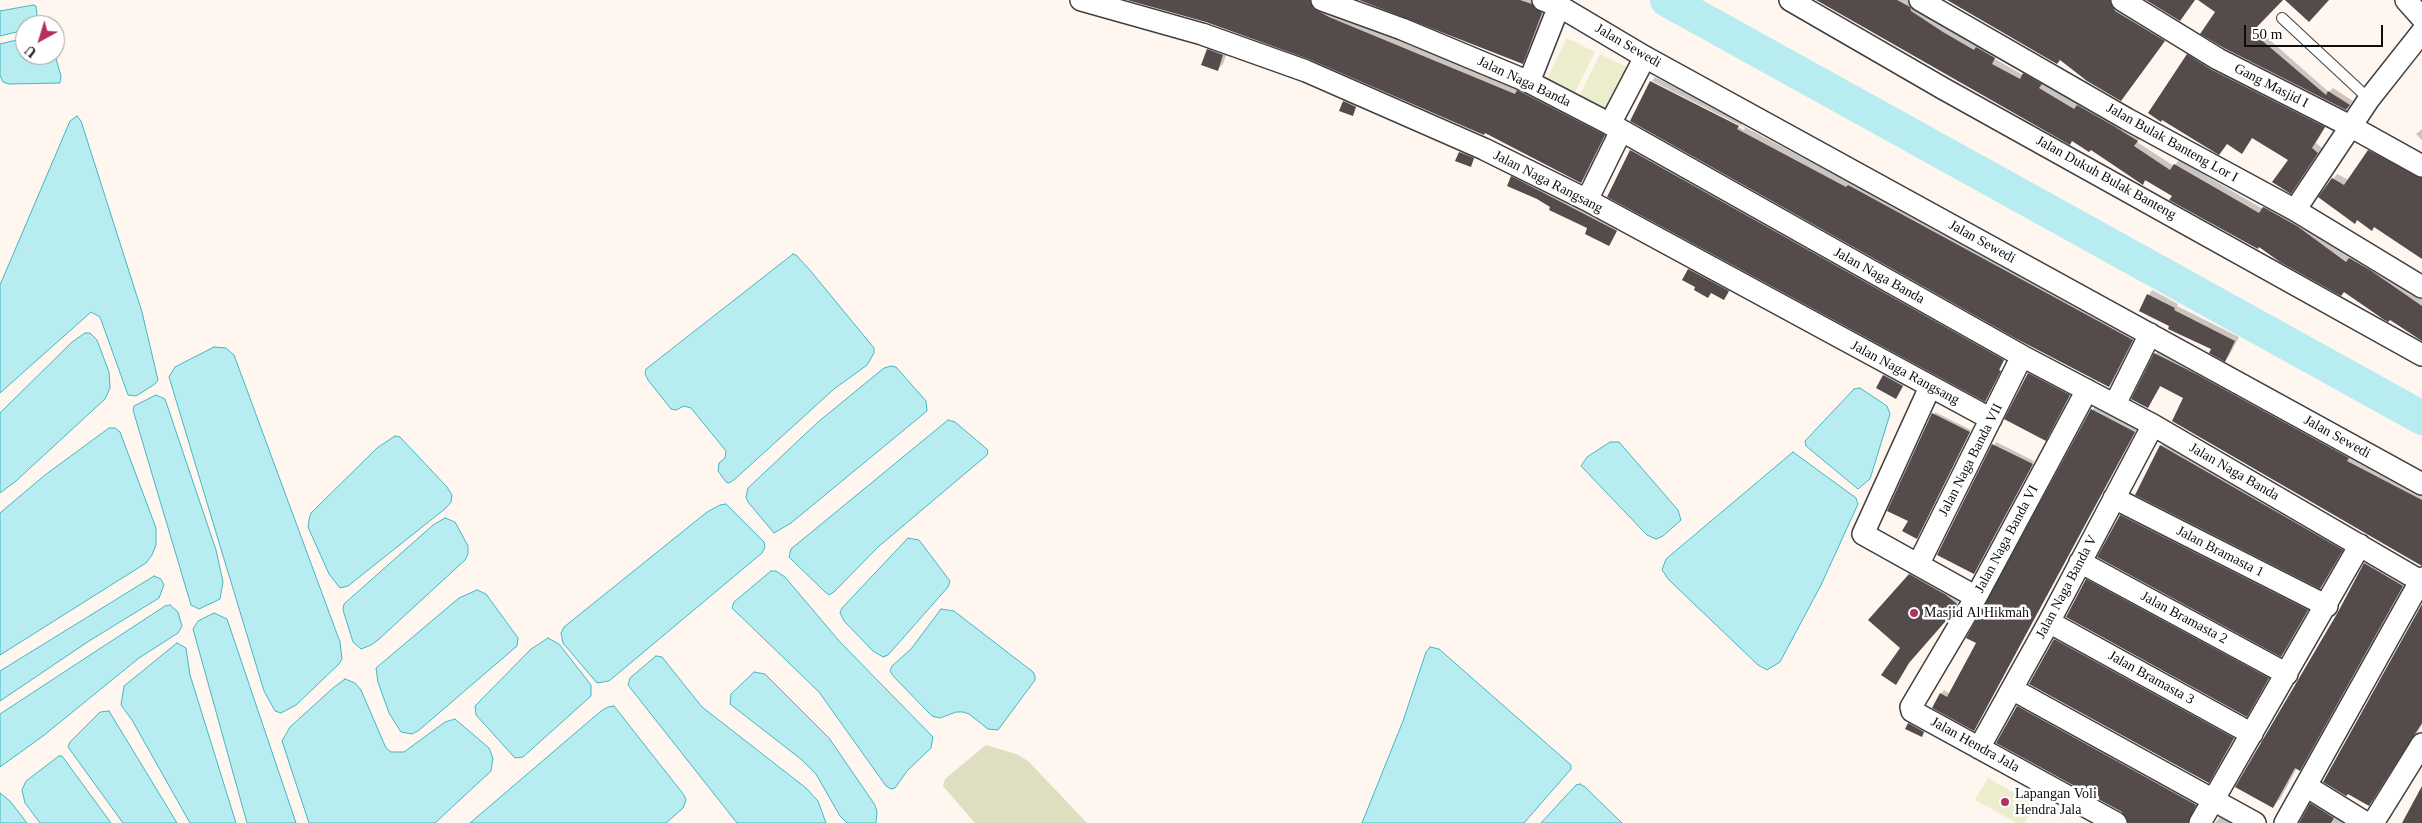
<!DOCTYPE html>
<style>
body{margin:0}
#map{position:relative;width:2422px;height:823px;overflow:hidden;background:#fef6ef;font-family:"Times New Roman",serif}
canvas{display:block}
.north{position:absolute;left:15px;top:15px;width:50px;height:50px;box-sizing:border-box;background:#fff;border:1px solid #9e9e9e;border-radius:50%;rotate:219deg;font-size:14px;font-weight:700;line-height:20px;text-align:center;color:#0d0d0d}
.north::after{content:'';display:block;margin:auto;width:18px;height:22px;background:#b2315f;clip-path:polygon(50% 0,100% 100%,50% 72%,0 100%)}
.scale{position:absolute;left:2244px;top:25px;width:139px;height:22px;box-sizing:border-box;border:2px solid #0d0d0d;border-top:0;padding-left:6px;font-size:15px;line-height:18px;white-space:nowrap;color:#0d0d0d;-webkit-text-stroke:4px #fff;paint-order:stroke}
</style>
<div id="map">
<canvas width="2422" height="823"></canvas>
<div class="north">U</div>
<div class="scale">50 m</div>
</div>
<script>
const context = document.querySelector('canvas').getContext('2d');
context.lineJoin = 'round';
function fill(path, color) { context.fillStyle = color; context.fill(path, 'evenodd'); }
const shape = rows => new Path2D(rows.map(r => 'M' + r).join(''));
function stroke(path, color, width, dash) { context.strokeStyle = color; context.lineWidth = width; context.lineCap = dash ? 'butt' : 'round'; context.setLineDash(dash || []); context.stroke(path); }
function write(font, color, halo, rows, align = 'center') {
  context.font = font + ' "Times New Roman",serif'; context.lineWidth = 5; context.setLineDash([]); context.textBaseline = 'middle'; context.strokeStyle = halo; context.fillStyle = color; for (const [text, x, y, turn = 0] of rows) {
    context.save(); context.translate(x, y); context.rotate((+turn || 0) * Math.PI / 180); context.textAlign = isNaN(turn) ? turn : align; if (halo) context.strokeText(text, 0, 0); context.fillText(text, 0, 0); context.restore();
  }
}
const cemetery = shape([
 [986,745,1016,754,1028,761,1087,823,975,823,943,786,945,779]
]);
const pitch = shape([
 [1567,38,1595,52,1572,98,1544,85],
 [1600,54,1628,68,1605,114,1577,101],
 [1988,778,2035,805,2024,823,2017,823,1975,800]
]);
const water = shape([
 [33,5,36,6,38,25,25,25,25,30,0,36,0,11,33,5],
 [25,38,25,55,55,55,61,76,60,83,9,84,3,82,0,75,0,44,25,38],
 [77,116,81,121,142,312,158,380,155,384,136,396,128,395,100,317,91,312,0,393,0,285,70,121,77,116],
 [793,254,796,255,809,269,874,348,874,353,867,365,834,389,735,479,729,483,726,482,718,471,719,463,725,458,726,451,691,408,684,406,676,410,671,409,648,380,645,374,646,369,793,254],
 [85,333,90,333,97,340,109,372,110,388,105,399,16,481,0,493,0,413,72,342,85,333],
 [214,347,226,348,234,355,340,642,342,659,339,664,296,705,281,713,275,711,264,691,169,377,175,367,214,347],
 [891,366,896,367,926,401,927,411,791,523,774,533,748,502,746,497,748,488,818,422,884,368,891,366],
 [1860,388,1887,406,1890,414,1870,479,1858,489,1806,446,1805,441,1854,389,1860,388],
 [156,395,165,399,216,550,223,582,220,599,199,609,191,605,133,410,134,406,156,395],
 [948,420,955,422,988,450,987,455,878,547,834,592,829,595,824,591,789,557,791,549,948,420],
 [109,428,115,428,120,432,156,528,156,545,152,555,146,563,0,655,0,513,45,475,109,428],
 [395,436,400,437,447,487,452,495,451,502,446,508,348,586,340,588,329,574,308,527,309,520,311,513,377,448,395,436],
 [1610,442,1619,442,1678,510,1681,520,1663,536,1656,539,1647,535,1581,466,1587,457,1610,442],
 [1793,452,1856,498,1858,504,1821,585,1780,662,1767,670,1758,665,1669,580,1662,570,1666,559,1793,452],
 [726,504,764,542,765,547,762,553,609,681,597,683,563,643,561,633,564,627,707,512,720,505,726,504],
 [445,518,455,522,468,546,468,554,465,560,378,640,371,645,361,649,353,642,343,610,344,604,433,525,445,518],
 [908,538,919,540,950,581,948,587,888,655,883,657,873,651,844,621,840,613,842,608,908,538],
 [771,571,776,571,785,577,840,642,933,737,931,748,907,771,895,788,891,789,886,786,819,692,732,608,734,602,771,571],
 [154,576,161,579,164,585,159,598,89,641,0,701,0,671,154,576],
 [477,590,486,594,518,638,517,646,418,731,412,734,401,732,389,713,378,682,376,668,459,598,477,590],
 [170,605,178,612,182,626,178,633,139,658,43,736,0,767,0,714,165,606,170,605],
 [941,609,954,611,1033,672,1035,676,1035,680,998,730,988,729,969,714,963,712,956,712,940,718,932,716,894,677,890,671,892,666,911,649,941,609],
 [214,613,227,619,296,823,247,823,193,629,198,621,214,613],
 [548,638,559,644,591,685,591,696,523,757,515,758,476,715,475,706,531,649,548,638],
 [177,643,186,648,190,675,236,823,190,823,132,720,121,705,124,686,177,643],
 [1430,647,1439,649,1571,765,1571,769,1524,823,1362,823,1403,721,1426,652,1430,647],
 [656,656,662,657,702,707,806,788,818,801,826,823,737,823,628,685,630,678,656,656],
 [754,672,765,674,829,738,875,805,877,812,876,823,847,823,840,816,816,774,802,760,730,704,731,694,754,672],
 [345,679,355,683,361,690,386,748,391,752,404,752,445,722,455,719,489,748,493,758,491,771,435,823,309,823,282,741,290,727,333,688,345,679],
 [614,706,684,795,686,800,683,808,666,823,470,823,601,711,608,707,614,706],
 [109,711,177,823,123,823,68,747,70,742,100,712,109,711],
 [59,756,62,756,111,823,40,823,25,803,22,790,26,781,59,756],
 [1580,784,1585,787,1622,823,1541,823,1576,785,1580,784],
 [0,793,10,801,27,823,0,823,0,793]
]);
const shadow = shape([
 [1132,0,1316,0,1334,13,1519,90,1523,86,1609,130,1586,177,1581,182,1486,132,1311,58,1206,21],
 [1360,0,1537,0,1546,8,1527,57,1522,62],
 [1820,0,1913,0,1998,53,1995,59,2023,75,2028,70,2045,80,2042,83,2079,105,2082,101,2141,137,2137,142,2174,166,2179,160,2263,209,2268,203,2302,222,2350,258,2354,254,2419,298,2422,295,2422,339,2344,291,2259,246,2146,180,2142,184,2091,149,2073,140,2069,143,1951,77],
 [1955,0,2116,0,2168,36,2125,95],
 [2227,0,2280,0,2255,27,2329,92,2333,88,2353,101,2350,105,2346,109,2225,47],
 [1213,45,1228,50,1223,64,1218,69,1208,50],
 [2192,51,2328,122,2316,143,2322,148,2295,187,2290,159,2253,137,2242,152,2188,55],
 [1655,77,1742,121,1741,125,1851,183,1853,181,2137,335,2114,381,2109,386,1651,83,1744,130,1745,128,1652,81],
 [1346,99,1358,104,1352,114,1344,102],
 [2422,129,2422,140,2416,134],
 [2374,146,2422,173,2422,257,2375,226,2320,197,2337,174,2349,180],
 [1633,148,2005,357,1987,398,1985,400,1609,196],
 [1462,150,1475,156,1470,165,1457,160],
 [1514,175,1618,228,1611,243,1609,245,1589,228,1552,207,1512,177],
 [1691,268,1730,289,1726,296,1724,298,1697,286,1689,270],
 [2152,290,2178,304,2177,306,2239,337,2229,356,2225,360,2212,348,2140,310],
 [2160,349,2422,493,2422,558,2417,563,2173,421,2185,398,2161,386,2148,407,2155,354],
 [2031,372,2071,393,2047,437,2029,374],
 [1886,373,1905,383,1896,398,1877,388],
 [2095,406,2138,428,1974,729,1941,694,1944,690,1950,694,1978,643],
 [1935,412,1971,430,1917,537,1909,520],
 [2166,441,2347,545,2325,582,2320,587,2137,494,2161,446],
 [1996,442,2034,461,1974,573,1939,554],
 [2125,511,2312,606,2286,651,2281,655,2121,516],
 [2373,556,2410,578,2307,762,2300,769,2297,768,2280,799,2273,806,2339,613,2365,564],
 [1912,572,1949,593,1959,601,1953,611,1902,647,1870,619],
 [2092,575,2273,673,2251,710,2246,715,2087,580],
 [2422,606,2422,725,2376,797,2369,804],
 [2060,635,2238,733,2213,777,2208,782,2055,640],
 [2024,701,2201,799,2193,816,2195,823,2129,823,2128,816,2018,707],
 [1911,722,1925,730,1922,735,1909,724],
 [2317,798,2357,823,2300,823],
 [2225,812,2246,823,2215,823]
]);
const river = shape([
 [1667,0,2422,418]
]);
const building = shape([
 [1127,0,1310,0,1313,8,1329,17,1515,94,1517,90,1523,93,1605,135,1581,183,1485,133,1484,135,1311,60,1206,22],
 [1359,0,1520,0,1532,4,1542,13,1523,64],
 [1816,0,1897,0,1910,7,1911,11,1943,32,1974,50,1976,47,1995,58,1992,64,2020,79,2023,73,2042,84,2039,88,2074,109,2077,105,2112,125,2138,141,2134,146,2170,170,2174,164,2259,213,2263,207,2297,226,2346,262,2349,258,2370,270,2422,306,2422,341,2390,320,2388,322,2383,319,2344,292,2341,296,2280,262,2259,247,2258,249,2169,200,2172,196,2145,180,2143,185,2091,150,2089,152,2072,141,2070,145],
 [1947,0,2110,0,2115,11,2165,41,2121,101,2087,81,2060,60,2057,64],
 [2146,0,2195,0,2180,21],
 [2198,0,2283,0,2252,32,2326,95,2328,91,2350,105,2346,110,2224,48,2200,34,2215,12],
 [2285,0,2329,0,2309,22],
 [1207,49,1223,55,1218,71,1201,65],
 [2187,54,2212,70,2325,127,2312,148,2318,153,2291,194,2272,182,2288,160,2252,138,2242,154,2227,144,2219,155,2162,120,2161,122,2148,113],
 [1650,81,1739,126,1737,129,1846,187,1848,185,2133,340,2109,387,2015,338,1630,121],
 [1343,101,1356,107,1353,116,1339,111],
 [1630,150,2004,360,1999,370,2001,371,1985,402,1607,197],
 [2368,150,2422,178,2422,259,2374,227,2372,231,2357,220,2355,224,2318,197,2332,178,2344,185],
 [1459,152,1474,158,1471,167,1455,161],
 [1511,176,1617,231,1609,246,1585,234,1587,228,1549,210,1550,207,1537,199,1507,186],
 [1688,269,1729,291,1724,300,1711,293,1708,298,1694,290,1695,287,1682,280],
 [2147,294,2175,308,2174,310,2235,341,2225,362,2209,353,2211,349,2168,329,2169,326,2139,311],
 [2154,353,2198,375,2349,458,2347,461,2422,500,2422,566,2172,421,2183,398,2160,386,2148,408,2131,399],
 [2028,373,2070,395,2046,441,2004,419],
 [1883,375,1903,386,1896,399,1876,388],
 [2091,409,2135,432,1974,731,1932,708,1940,693,1947,697,1976,643,1966,638],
 [1932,413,1970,432,1917,539,1902,531,1908,521,1887,511],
 [1992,444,2033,464,1974,574,1937,555],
 [2160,445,2343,550,2320,589,2135,495],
 [2120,515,2308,610,2281,657,2097,557],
 [2364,563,2403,586,2300,771,2295,768,2273,808,2235,787,2338,612],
 [1909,574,1946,595,1957,604,1951,615,1909,663,1896,685,1881,675,1900,648,1868,620],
 [2086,579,2269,678,2247,717,2066,617],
 [2422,604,2422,723,2369,806,2348,794,2346,796,2323,782],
 [2054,639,2234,738,2209,783,2029,684],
 [2017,706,2196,805,2188,823,2128,823,2122,812,1996,743],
 [1908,723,1924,732,1922,737,1905,729],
 [2422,786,2422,823,2402,823],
 [2310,803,2334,818,2331,823,2299,823]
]);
const service = shape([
 [2282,18,2369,99]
]);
const minor = shape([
 [1081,0,1202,34,1306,71,1484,149,1587,200,1991,419],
 [1322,0,1402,29,1529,82,1610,124,2022,356,2153,425,2422,582],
 [1543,0,1559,6,1645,57,2422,484],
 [1790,0,1944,89,2422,355],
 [1920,0,2127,119,2295,210,2422,287],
 [2122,0,2218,59,2350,126,2422,166],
 [2406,0,2422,18],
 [1529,82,1559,6],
 [1610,124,1645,57],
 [1587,200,1621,131],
 [2295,210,2369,99,2422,32],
 [1930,387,1863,534,1976,597],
 [2087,390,1976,597,1911,707,1912,711,2116,823],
 [2115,404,2150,334],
 [2114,498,2327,606],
 [2080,562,2287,674],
 [1919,563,2022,356],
 [2049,622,2252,734],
 [2012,689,2255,823],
 [1979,748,2049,622,2153,425],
 [2306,786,2366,823],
 [2200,823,2360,545],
 [2285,823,2422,578],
 [2373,823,2422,744]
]);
const markers = [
 [1914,613,5,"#b2315f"],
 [2005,802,5,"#b2315f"]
];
const streetNames = [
 ["Jalan Sewedi",1628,46,30],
 ["Jalan Naga Banda",1524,82,25],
 ["Gang Masjid I",2271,86,27],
 ["Jalan Bulak Banteng Lor I",2172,143,29],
 ["Jalan Dukuh Bulak Banteng",2106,178,29],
 ["Jalan Naga Rangsang",1548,182,27],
 ["Jalan Sewedi",1982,242,29],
 ["Jalan Naga Banda",1879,276,29],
 ["Jalan Naga Rangsang",1905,373,28],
 ["Jalan Sewedi",2337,437,29],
 ["Jalan Naga Banda VII",1971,460,-63],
 ["Jalan Naga Banda",2234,472,30],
 ["Jalan Naga Banda VI",2007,539,-62],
 ["Jalan Bramasta 1",2220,552,27],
 ["Jalan Naga Banda V",2067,587,-62],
 ["Jalan Bramasta 2",2184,618,28],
 ["Jalan Bramasta 3",2151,678,29],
 ["Jalan Hendra Jala",1975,745,29]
];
const poiNames = [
 ["Masjid Al Hikmah",1924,613],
 ["Lapangan Voli",2015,794],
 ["Hendra Jala",2015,810]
];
fill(cemetery, '#dedec1');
fill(pitch, '#ecedcc');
fill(water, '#b7edf1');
stroke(water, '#44b7c2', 1);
fill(shadow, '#0003');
stroke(river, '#b7edf1', 34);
fill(building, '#554b4a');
stroke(service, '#404040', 12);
stroke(minor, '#404040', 24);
stroke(service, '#fff', 10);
stroke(minor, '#fff', 21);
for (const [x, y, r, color] of markers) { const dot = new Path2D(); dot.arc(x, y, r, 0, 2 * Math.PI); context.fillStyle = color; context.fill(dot); stroke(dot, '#fff', 2); }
write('14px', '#0d0d0d', '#fff', streetNames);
write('14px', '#0d0d0d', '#fff', poiNames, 'left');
</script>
